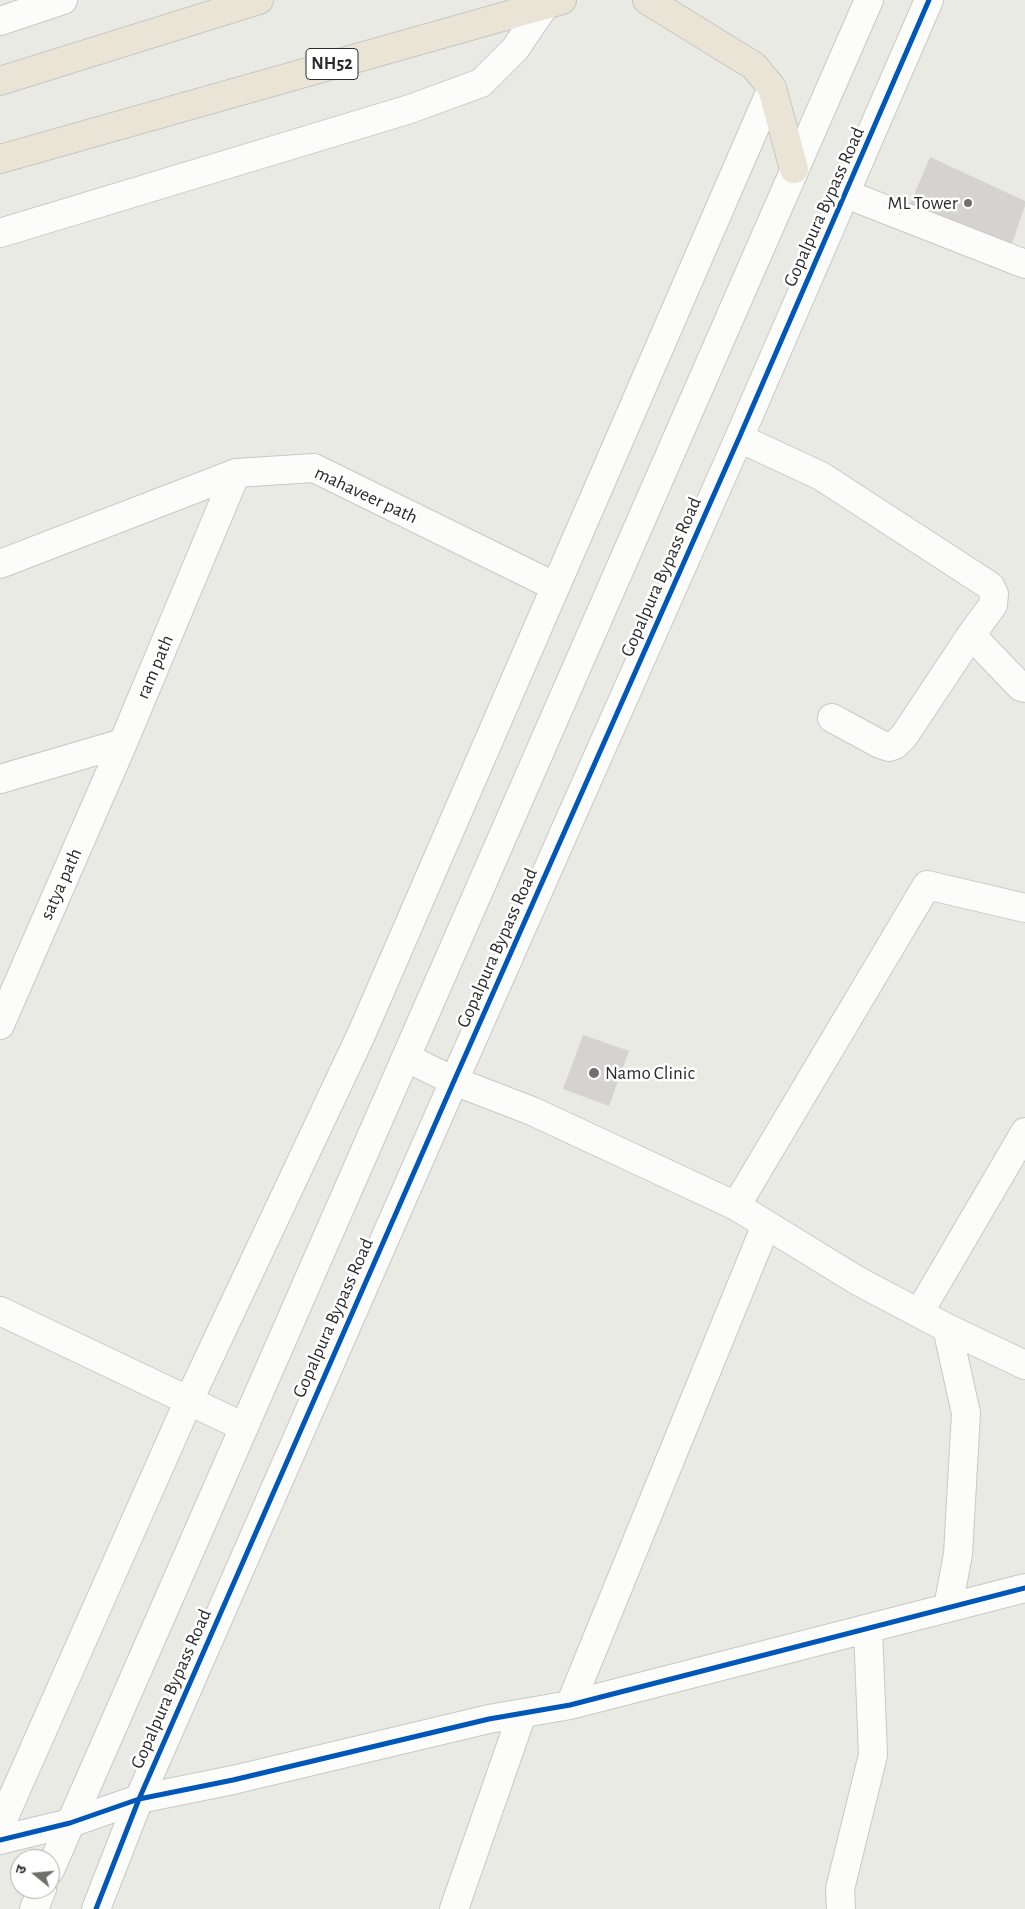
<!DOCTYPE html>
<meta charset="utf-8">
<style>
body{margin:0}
#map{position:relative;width:1025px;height:1909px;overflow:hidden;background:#eaeae4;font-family:"Alegreya Sans","Noto Sans Devanagari",sans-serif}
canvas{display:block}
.north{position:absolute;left:10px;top:1849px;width:50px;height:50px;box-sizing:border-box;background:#fff;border:1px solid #ababab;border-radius:50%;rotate:287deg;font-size:14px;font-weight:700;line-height:20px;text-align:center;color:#2d2d2d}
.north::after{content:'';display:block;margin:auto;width:18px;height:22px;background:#6f6f6d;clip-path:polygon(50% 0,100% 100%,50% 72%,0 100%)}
</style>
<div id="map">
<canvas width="1025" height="1909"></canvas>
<div class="north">उ</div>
</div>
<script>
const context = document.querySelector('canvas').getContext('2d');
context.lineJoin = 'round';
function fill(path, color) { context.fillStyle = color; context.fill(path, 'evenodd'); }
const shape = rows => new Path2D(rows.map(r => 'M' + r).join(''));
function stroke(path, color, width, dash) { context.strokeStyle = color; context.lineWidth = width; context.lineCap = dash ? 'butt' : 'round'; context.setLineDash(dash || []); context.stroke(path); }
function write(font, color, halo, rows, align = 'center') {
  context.font = font + ' "Alegreya Sans",sans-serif'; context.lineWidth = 5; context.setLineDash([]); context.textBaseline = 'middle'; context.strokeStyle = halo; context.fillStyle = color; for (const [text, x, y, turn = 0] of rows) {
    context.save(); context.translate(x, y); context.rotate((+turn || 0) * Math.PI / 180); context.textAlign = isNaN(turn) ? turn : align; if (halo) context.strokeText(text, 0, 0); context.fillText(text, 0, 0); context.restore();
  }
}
const building = shape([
 [930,157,1025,201,1025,206,1010,249,908,209],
 [583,1035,629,1051,609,1106,563,1089]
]);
const street = shape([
 [846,194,1025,264],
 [739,438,821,476,990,586,994,594,993,605,971,635,1021,687,1025,688],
 [0,564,236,473,314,468,554,586],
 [832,718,880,744,889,747,895,745,904,736,971,635],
 [0,779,123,743],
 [0,1025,123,743,236,473],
 [407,1058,454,1081,532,1111,736,1206,858,1281,947,1328,1025,1365],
 [736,1206,927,885,1025,908],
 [0,1311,244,1427],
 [919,1313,1025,1132],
 [947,1328,966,1413,958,1554,948,1607],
 [570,1705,766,1225],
 [0,1826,189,1400,361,1035,772,88],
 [0,1840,70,1823,139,1799,233,1780,489,1719,570,1705,1025,1588],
 [454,1909,522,1714],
 [841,1909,840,1889,873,1755,868,1629]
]);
const secondary = shape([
 [0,21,63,0],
 [0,233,410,109,481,83,515,49,545,5],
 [50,1870,869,0],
 [34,1909,42,1889],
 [96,1909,139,1799,454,1081,739,438,929,0]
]);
const highway = shape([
 [647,0,754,66,772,88,794,169],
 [0,81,259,0],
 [0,159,562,0]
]);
const cycleway = shape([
 [0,1840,70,1823,139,1799,233,1780,489,1719,570,1705,1025,1588],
 [96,1909,139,1799,454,1081,739,438,929,0]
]);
const markers = [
 [968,203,5,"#6f6f6d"],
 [594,1073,6,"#6f6f6d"]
];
const shields = [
 [332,64,52]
];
const shieldNames = [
 ["NH52",332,64]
];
const poiNames = [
 ["ML Tower",958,203],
 ["Namo Clinic",605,1073,"left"]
];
const streetNames = [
 ["Gopalpura Bypass Road",824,207,-66],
 ["mahaveer path",366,495,25],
 ["Gopalpura Bypass Road",661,577,-66],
 ["ram path",155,667,-67],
 ["satya path",61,884,-66],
 ["Gopalpura Bypass Road",497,948,-66],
 ["Gopalpura Bypass Road",333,1318,-66],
 ["Gopalpura Bypass Road",171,1689,-66]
];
fill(building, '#d4d3cf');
stroke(street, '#c8c8c8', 30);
stroke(secondary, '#c8c8c8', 30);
stroke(highway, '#c6c6c3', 30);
stroke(street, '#fcfcfb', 28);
stroke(secondary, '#fcfcfb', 28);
stroke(highway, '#e9e4d6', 28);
stroke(cycleway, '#0057b8', 5);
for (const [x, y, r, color] of markers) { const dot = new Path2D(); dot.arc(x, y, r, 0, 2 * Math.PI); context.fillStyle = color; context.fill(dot); stroke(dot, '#fff', 2); }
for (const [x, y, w] of shields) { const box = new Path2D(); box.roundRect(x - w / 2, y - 15.5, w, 31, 4); context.fillStyle = '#fff'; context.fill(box); stroke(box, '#2d2d2d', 1); }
write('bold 18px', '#2d2d2d', null, shieldNames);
write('19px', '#2d2d2d', '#fff', poiNames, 'right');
write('19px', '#2d2d2d', '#fff', streetNames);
</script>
